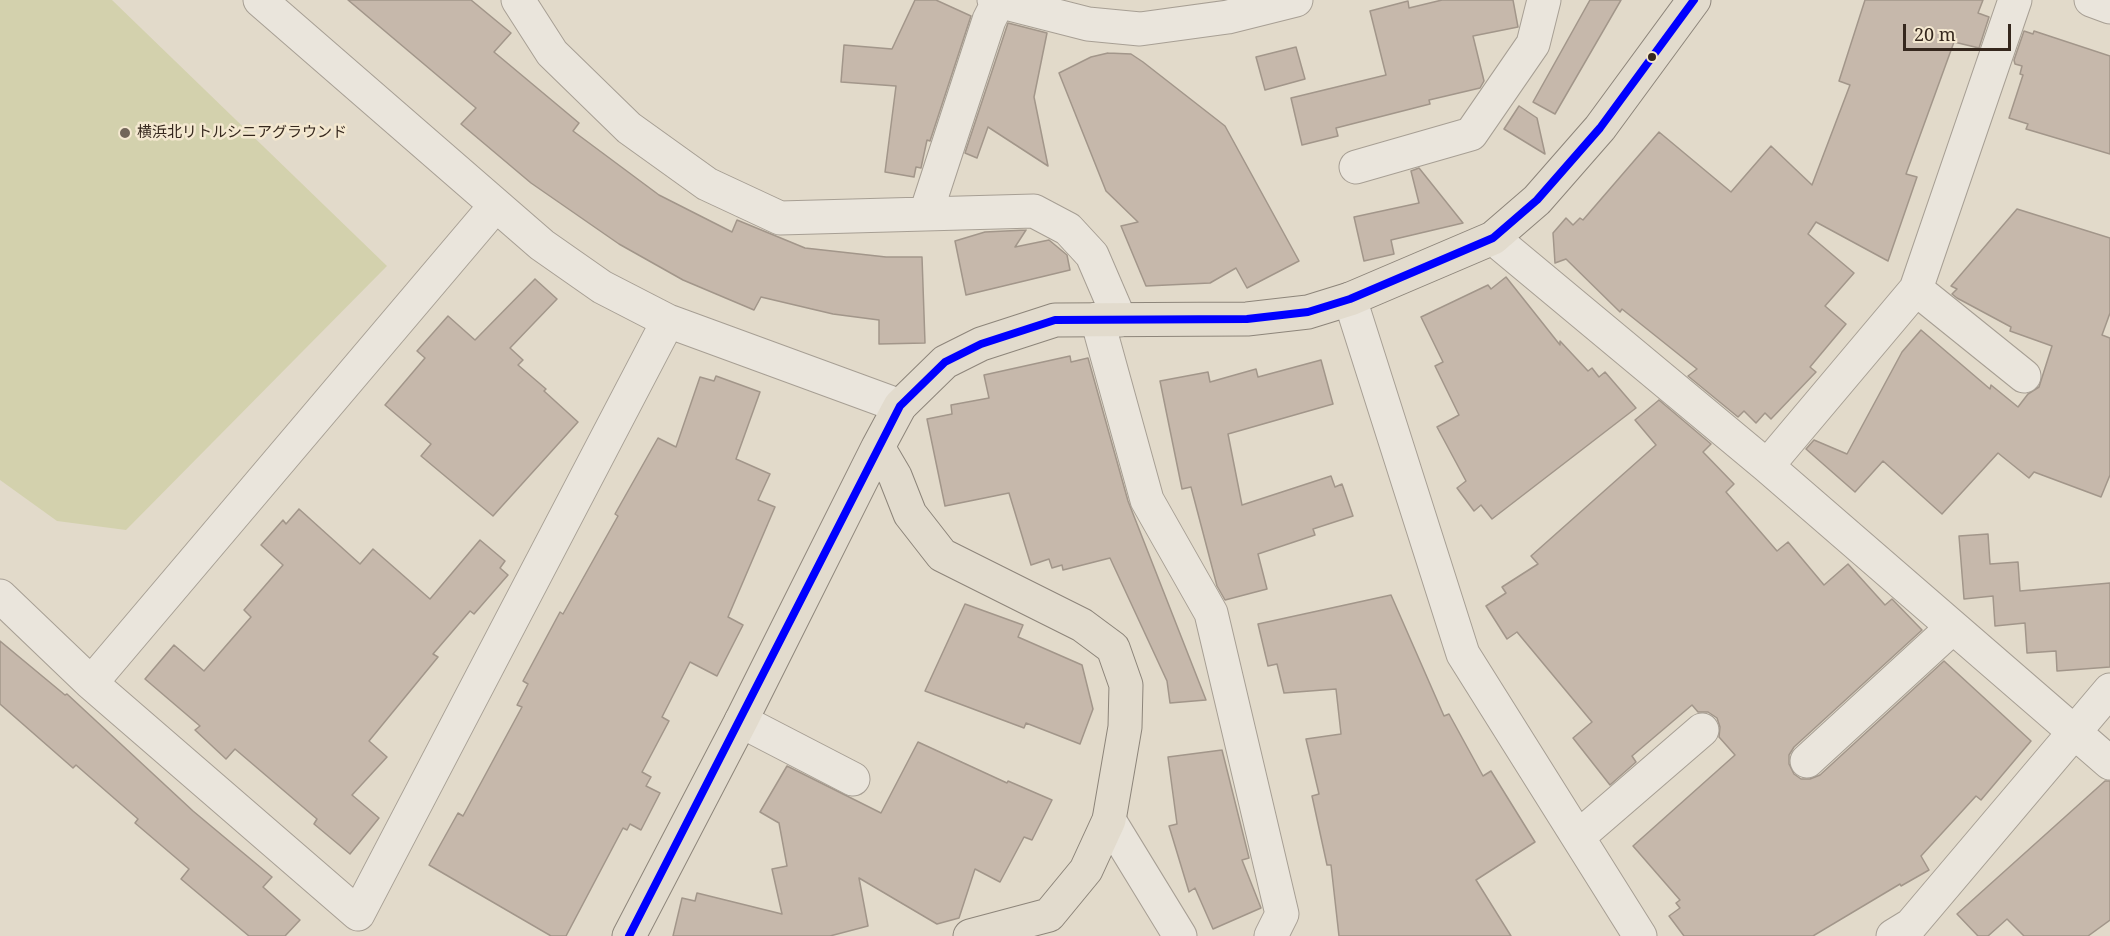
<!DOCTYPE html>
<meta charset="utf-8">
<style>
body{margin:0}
#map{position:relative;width:2110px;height:936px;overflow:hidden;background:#e2daca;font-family:"Noto Serif",serif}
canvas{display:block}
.scale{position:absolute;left:1903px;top:24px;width:108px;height:27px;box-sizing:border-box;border:3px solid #35271d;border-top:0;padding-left:8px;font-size:18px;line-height:21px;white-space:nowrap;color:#35271d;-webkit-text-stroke:4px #f4e8d0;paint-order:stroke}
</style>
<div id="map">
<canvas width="2110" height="936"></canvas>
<div class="scale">20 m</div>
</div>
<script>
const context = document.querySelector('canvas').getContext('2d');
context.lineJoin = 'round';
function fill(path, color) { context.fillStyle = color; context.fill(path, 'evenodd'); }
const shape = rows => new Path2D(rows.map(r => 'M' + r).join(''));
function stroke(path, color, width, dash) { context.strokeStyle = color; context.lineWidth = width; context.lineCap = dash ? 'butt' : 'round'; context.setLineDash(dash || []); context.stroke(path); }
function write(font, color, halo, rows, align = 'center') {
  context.font = font + ' "Noto Serif","Noto Sans JP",serif'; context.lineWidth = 5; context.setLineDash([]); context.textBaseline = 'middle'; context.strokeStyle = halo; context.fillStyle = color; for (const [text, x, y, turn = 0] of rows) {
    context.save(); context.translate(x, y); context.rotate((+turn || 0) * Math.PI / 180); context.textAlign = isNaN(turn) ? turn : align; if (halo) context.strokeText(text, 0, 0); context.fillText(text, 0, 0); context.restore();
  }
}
const green = shape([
 [0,0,112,0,387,266,126,530,57,521,0,480]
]);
const building = shape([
 [348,0,471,0,511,33,494,52,579,123,573,131,659,195,732,232,737,220,805,248,886,257,922,257,925,343,879,344,879,320,833,314,761,297,754,310,683,280,619,244,531,183,461,124,476,108,348,0],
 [915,0,936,0,971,16,930,141,927,140,921,168,916,167,914,177,885,172,896,86,841,82,844,45,892,49,915,0],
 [1442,0,1513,0,1518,27,1473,36,1484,81,1480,88,1429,100,1430,104,1336,128,1338,136,1302,145,1291,98,1386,75,1370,11,1408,1,1409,8,1442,0],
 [1590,0,1621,0,1555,114,1533,102,1590,0],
 [1865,0,1983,0,1978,13,1989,17,1979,48,1954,42,1906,174,1917,177,1888,261,1816,222,1808,234,1854,273,1825,306,1846,324,1810,367,1816,372,1771,419,1765,413,1756,423,1744,411,1738,417,1688,376,1697,369,1622,309,1620,312,1566,259,1555,263,1553,233,1566,218,1573,225,1580,218,1583,220,1659,132,1731,192,1771,146,1812,185,1850,85,1839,81,1865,0],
 [1008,23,1047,33,1034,97,1048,166,988,127,977,158,965,153,1008,23],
 [2024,31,2033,34,2034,31,2110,56,2110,154,2026,129,2028,124,2009,118,2023,75,2020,74,2022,66,2015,64,2014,60,2024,31],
 [1296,47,1305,79,1265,90,1256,57,1296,47],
 [1108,53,1131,54,1143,62,1225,126,1299,261,1247,288,1236,268,1210,283,1146,286,1121,226,1138,222,1106,191,1059,73,1091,57,1108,53],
 [1519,106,1537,118,1545,154,1504,129,1519,106],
 [1419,168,1463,223,1391,240,1394,254,1364,261,1354,217,1419,203,1411,171,1419,168],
 [2017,209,2110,238,2110,313,2102,335,2110,338,2110,475,2101,497,2034,472,2029,478,1998,453,1942,514,1883,461,1855,492,1806,449,1814,440,1847,454,1902,352,1921,330,1990,389,1991,385,2018,407,2028,394,2039,387,2052,346,2010,331,2011,327,1957,298,1952,294,1957,289,1951,286,2017,209],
 [1026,230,1015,247,1049,240,1067,255,1070,270,966,295,955,241,985,232,1026,230],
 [1506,277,1560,345,1560,341,1588,371,1592,368,1599,377,1605,372,1636,408,1492,519,1481,505,1474,511,1457,488,1466,481,1437,427,1459,415,1435,366,1443,362,1421,317,1488,285,1491,289,1506,277],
 [535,279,557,299,510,348,523,360,518,365,546,389,544,391,578,422,493,516,421,456,431,444,385,405,425,358,417,351,448,316,475,340,535,279],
 [1070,356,1071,362,1088,358,1128,501,1206,700,1170,703,1167,681,1110,558,1063,570,1062,565,1052,568,1049,559,1031,565,1009,493,945,506,927,419,952,414,951,405,989,398,984,375,1070,356],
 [1321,360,1333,404,1228,434,1242,505,1331,476,1335,487,1342,484,1353,516,1313,529,1315,535,1258,554,1267,589,1225,600,1217,586,1191,487,1182,489,1160,381,1208,372,1210,382,1256,369,1258,377,1321,360],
 [716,376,760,392,736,459,770,474,758,500,775,507,728,617,743,625,717,676,690,662,662,717,669,721,642,772,651,777,646,786,660,793,641,830,630,824,627,830,623,828,566,936,551,936,429,865,458,813,463,816,522,707,517,705,528,684,523,681,560,612,563,614,618,516,615,514,658,438,676,447,700,377,714,381,716,376],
 [1659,400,1711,444,1703,452,1734,484,1726,492,1777,551,1788,542,1824,585,1848,564,1885,605,1892,599,1922,630,1794,747,1789,755,1789,764,1794,774,1801,779,1810,779,1820,775,1944,661,2031,741,1981,800,1976,796,1921,856,1929,870,1901,886,1900,884,1813,936,1684,936,1669,916,1680,908,1676,903,1680,900,1633,846,1735,755,1719,737,1720,727,1717,718,1708,712,1698,712,1692,705,1632,756,1636,762,1610,785,1573,738,1592,722,1517,632,1507,639,1486,606,1506,593,1502,587,1538,564,1531,556,1656,445,1635,420,1659,400],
 [299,509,360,564,373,549,430,599,480,540,505,561,500,568,508,575,474,614,470,611,433,654,438,657,369,741,387,757,352,795,379,818,350,854,314,824,317,819,235,749,226,759,195,730,200,726,145,679,174,645,204,671,251,617,244,610,283,565,261,545,283,520,286,524,299,509],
 [1988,534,1990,564,2018,562,2020,591,2110,583,2110,667,2057,671,2056,651,2027,653,2025,623,1995,626,1993,596,1964,599,1959,536,1988,534],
 [1391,595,1444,716,1449,714,1483,776,1491,771,1535,842,1476,880,1511,936,1339,936,1331,865,1327,865,1312,796,1319,794,1306,739,1341,734,1336,689,1284,693,1277,664,1268,666,1258,624,1391,595],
 [965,604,1023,625,1018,637,1082,665,1093,709,1080,744,1026,723,1024,728,925,691,965,604],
 [0,641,65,695,67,694,193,811,272,877,263,887,300,920,285,936,249,936,181,879,189,869,135,823,138,819,76,765,73,768,0,704,0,641],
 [918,742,1007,783,1008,781,1052,800,1032,840,1024,837,1000,882,975,869,959,918,937,924,859,878,868,926,830,936,673,936,682,898,695,901,697,893,782,914,772,869,787,866,779,823,760,812,787,766,881,813,918,742],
 [1222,750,1249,858,1242,860,1261,908,1213,929,1195,888,1189,892,1169,826,1177,824,1168,757,1222,750],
 [2105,781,2110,781,2110,920,2088,936,2024,936,2007,919,1988,936,1978,936,1957,914,2105,781]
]);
const minor = shape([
 [260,0,542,245,602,287,668,321,900,406],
 [518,0,552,53,629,128,707,184,780,218,1034,211,1068,229,1092,255,1120,320],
 [994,0,1088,24,1140,29,1228,17,1296,0],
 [2091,0,2110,7],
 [1356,167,1471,134,1533,44,1544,0],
 [926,213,989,20,998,2],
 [1493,238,1767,466,2110,763],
 [1916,289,2024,376],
 [1350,299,1463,654,1640,936],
 [1097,319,1147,500,1211,613,1282,914,1271,936],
 [1767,466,1916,289,2015,0],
 [0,596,91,683,358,914,668,321],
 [91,683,496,205],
 [741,721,853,779],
 [1807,761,1952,628],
 [1109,820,1180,936],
 [1578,837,1702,730],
 [1893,936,1911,925,2110,690]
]);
const major = shape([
 [878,447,895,476,910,514,942,555,1082,625,1113,648,1126,685,1125,727,1109,820,1086,870,1049,915,970,936],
 [629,936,741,721,878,447,900,406,945,362,981,344,1055,320,1247,319,1308,312,1350,299,1493,238,1537,200,1600,128,1694,0]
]);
const bus1 = shape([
 [629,936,900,406,945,362,981,344,1055,320,1247,319,1308,312,1350,299,1493,238,1537,200,1600,128,1694,0]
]);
const markers = [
 [1652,57,5,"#35271d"],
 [125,133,6,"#72665a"]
];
const poiNames = [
 ["横浜北リトルシニアグラウンド",137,133]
];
fill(green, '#d3d1ad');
fill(building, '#c6b8ab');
stroke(building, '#a2968a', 1.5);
stroke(minor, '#a79f94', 35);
stroke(major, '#8d857a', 35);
stroke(minor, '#eae5dc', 33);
stroke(major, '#e2dbcd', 33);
stroke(bus1, '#00f', 8);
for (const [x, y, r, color] of markers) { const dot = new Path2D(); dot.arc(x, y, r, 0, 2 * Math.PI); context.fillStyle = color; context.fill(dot); stroke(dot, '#f4e8d0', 2); }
write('15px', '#35271d', '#f4e8d0', poiNames, 'left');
</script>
